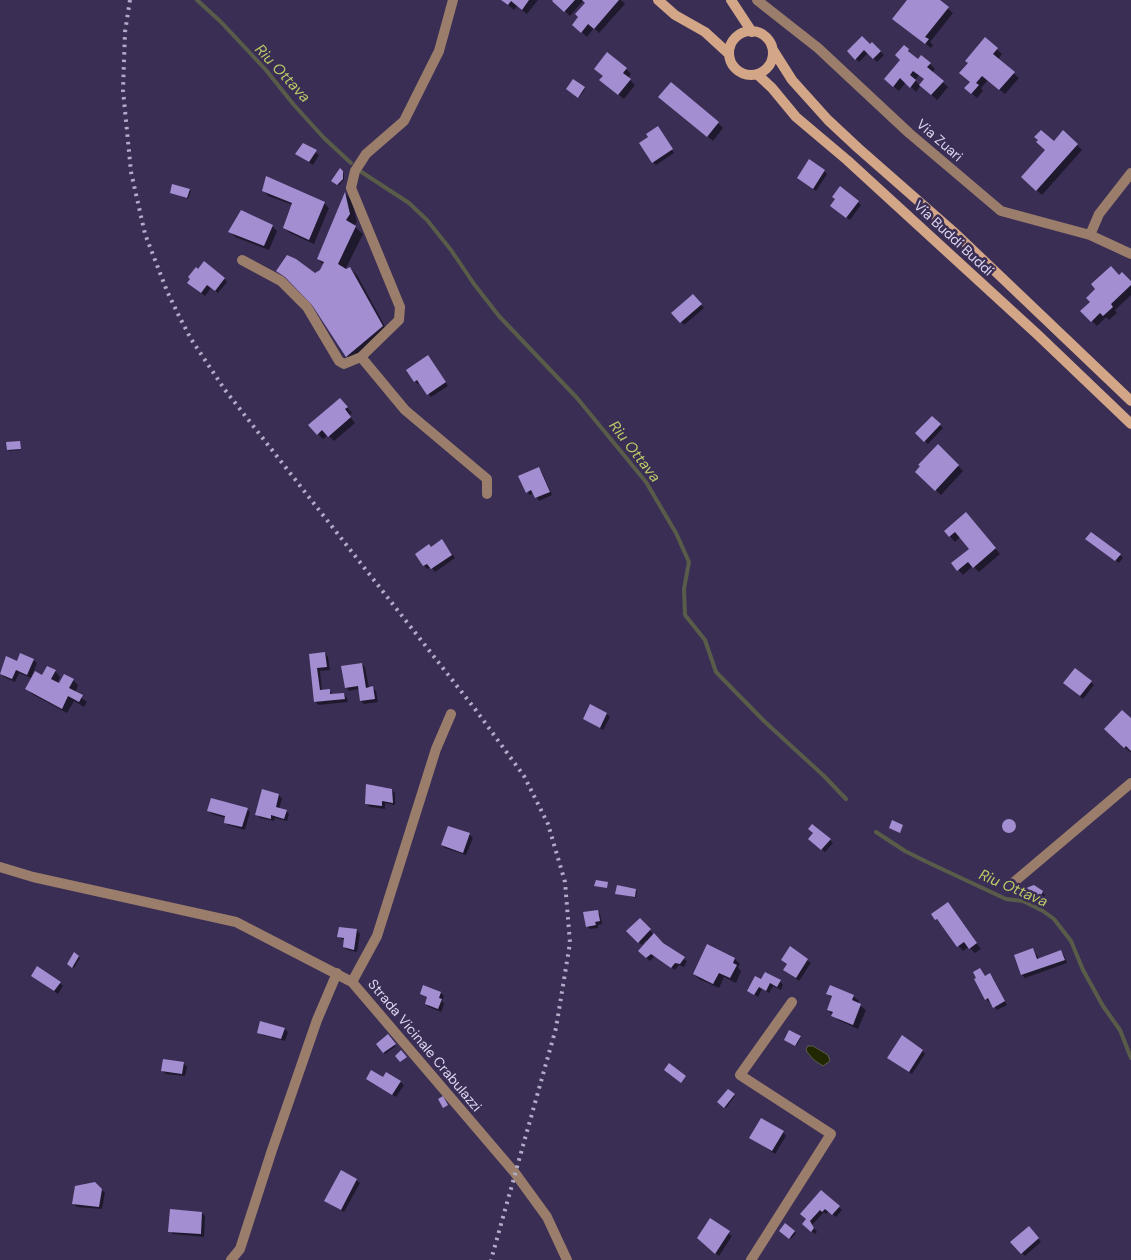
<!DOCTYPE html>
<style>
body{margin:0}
canvas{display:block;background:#3b2e55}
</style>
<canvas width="1131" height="1260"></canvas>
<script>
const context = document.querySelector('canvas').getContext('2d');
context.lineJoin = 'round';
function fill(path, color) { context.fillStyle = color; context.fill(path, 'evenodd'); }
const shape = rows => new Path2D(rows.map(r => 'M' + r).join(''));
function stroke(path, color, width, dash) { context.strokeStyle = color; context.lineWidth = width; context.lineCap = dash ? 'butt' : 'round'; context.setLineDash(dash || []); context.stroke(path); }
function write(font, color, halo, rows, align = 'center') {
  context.font = font + ' "DM Sans",sans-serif'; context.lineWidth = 5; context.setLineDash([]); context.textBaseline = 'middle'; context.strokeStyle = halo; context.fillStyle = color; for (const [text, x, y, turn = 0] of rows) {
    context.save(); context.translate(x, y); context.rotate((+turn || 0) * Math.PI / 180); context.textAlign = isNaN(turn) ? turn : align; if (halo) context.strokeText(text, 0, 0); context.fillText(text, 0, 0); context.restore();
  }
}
const water = shape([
 [808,1046,813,1046,828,1055,830,1061,823,1066,814,1060,807,1052,806,1049,808,1046]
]);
const shadow = shape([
 [502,0,538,0,527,14,517,6,514,10],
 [554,0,621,0,625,4,599,33,594,28,587,37,579,30,587,3,583,1,570,16],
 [909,0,938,0,953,13,930,42,933,45,931,48,894,19],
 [985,39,1002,54,998,60,1019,78,1005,94,988,80,981,88,983,91,977,98,971,93,969,63],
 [872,44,884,55,877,62,868,53,859,62,848,51,870,46],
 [908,50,918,61,921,57,930,64,935,69,932,73,948,87,937,100,921,85,916,92,906,82,899,91,891,84],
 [919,75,925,80,920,86,915,80],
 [626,69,631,74,628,78,635,85,624,99,606,85],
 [574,81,585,89,579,98,567,89],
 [665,102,718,123,723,128,713,141],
 [658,129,674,153,656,165,653,162,649,137],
 [1054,142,1077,145,1082,150,1042,195,1028,182,1047,151],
 [303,144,319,155,313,165,296,154],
 [340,170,344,174,344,180,339,185,334,182],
 [824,171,827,174,816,191,798,178],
 [190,190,191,191,188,199,173,193],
 [263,190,324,203,329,208,314,244,290,233,284,228,293,205,268,196],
 [346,194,352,201,357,222,354,226,363,234,345,270,350,268,357,275,389,334,354,363,347,356,313,305,292,283,278,271,315,275,321,271,324,265,318,259],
 [858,202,861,205,850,220,835,209],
 [272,226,277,231,269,250,235,237,230,231],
 [1119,277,1131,283,1131,295,1115,310,1117,313,1109,320,1106,317,1097,326,1082,311,1092,302,1097,289],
 [224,278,227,282,218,293,211,288,205,296,192,286],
 [693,296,704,308,684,325,673,313],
 [431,360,448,386,431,397,420,383,418,384,415,381],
 [345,405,352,413,349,415,355,423,334,441,328,435,323,439,318,434],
 [932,417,943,428,928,444,917,433],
 [19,442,21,450,9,451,8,450],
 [938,446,963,471,941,495,917,472],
 [539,469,542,472,552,495,539,501,534,493,530,495,527,492],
 [971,519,1000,554,979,572,973,566,963,575,953,564,970,549,960,537,955,542,945,531],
 [1090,542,1120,555,1123,558,1119,563],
 [445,544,455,558,435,572,431,567,427,569,416,554],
 [325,653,328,657,330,670,320,671,322,691,329,690,333,695,344,694,347,698,348,702,319,705,315,702,310,655],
 [33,660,37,663,31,678,19,673,15,682,4,677,0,673,18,662],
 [362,664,365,667,369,688,373,688,376,691,378,702,364,704,361,701,359,689,349,691,346,687],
 [55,671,60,677,57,683,60,685,73,680,78,685,75,693,87,702,84,707,74,701,67,713,32,694,27,689,43,677],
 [1091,682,1094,685,1083,699,1068,686],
 [607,714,610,717,603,730,584,719],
 [1131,720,1131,751,1130,752,1105,729],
 [392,790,395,793,395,805,385,803,385,809,370,807,366,804],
 [279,795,282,799,279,809,286,811,289,814,287,821,275,818,274,821,260,818,257,814],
 [247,809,250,812,245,830,228,825,225,822,226,818,212,814,208,811],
 '1004 827a6 6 0 1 1 12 0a6 6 0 1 1-12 0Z',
 [449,827,470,835,473,838,466,855,445,848,442,845],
 [830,840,833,843,825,852,813,842],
 [636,890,637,891,636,898,617,893],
 [1042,892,1045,895,1043,901,1035,904,1024,894],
 [947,903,981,949,975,953,969,947,963,951,932,914],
 [597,911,600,914,602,924,598,925,598,928,590,929,587,926],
 [640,920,663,945,687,961,684,967,679,965,675,970,655,956,650,961,639,951,648,942,646,940,642,945,628,931],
 [357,930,360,934,357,952,348,950,344,947,345,940,339,937],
 [708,946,735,959,740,964,738,968,741,971,736,983,724,977,719,988,699,979,694,974],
 [790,948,811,963,799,981,785,970,788,965,782,960],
 [1033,949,1039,959,1061,952,1064,955,1067,963,1025,978,1022,975,1016,956],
 [74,954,80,958,74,968,69,965],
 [980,970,985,977,990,975,993,978,1007,1005,997,1010,991,1001,989,1002,986,999],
 [32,976,60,983,63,986,58,994],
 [761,981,780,981,783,985,781,990,773,986,769,993,762,989,758,997,749,991],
 [424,987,441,993,444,996,442,1001,444,1004,441,1012,429,1007,426,1004,428,998,422,994],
 [828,994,853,996,859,1001,858,1004,866,1010,858,1029,838,1020,828,1010,833,999],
 [261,1022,285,1029,288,1032,285,1041,262,1035,259,1032],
 [388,1036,396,1046,385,1054,378,1044],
 [800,1037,801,1038,796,1046,787,1041],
 [922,1050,925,1054,912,1074,892,1061],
 [183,1063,187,1067,185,1076,166,1074,163,1071],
 [384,1078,400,1082,404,1085,396,1097,367,1079],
 [728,1091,735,1096,726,1108,719,1102],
 [783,1132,786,1136,775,1154,751,1138],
 [356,1180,360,1183,344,1212,326,1201],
 [95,1183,105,1193,102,1209,77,1207,74,1204],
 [821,1191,842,1210,836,1217,829,1211,826,1214,824,1212,812,1225,817,1232,815,1234,804,1224],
 [202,1213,205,1216,204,1237,173,1234,170,1231],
 [710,1220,732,1236,719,1256,701,1241],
 [785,1225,796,1233,791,1239,781,1231],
 [1032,1231,1041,1242,1025,1256,1022,1253]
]);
const stream = shape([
 [197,0,221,22,266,70,294,105,324,138,351,163],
 [360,171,409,203,427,220,451,250,474,284,499,316,577,398,646,482,676,533,689,562,684,589,685,615,705,640,716,672,764,721,824,776,846,799],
 [876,832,905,851,927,862,1006,899,1023,901,1043,911,1054,919,1071,941,1083,970,1103,1006,1120,1030,1131,1058]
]);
const building = shape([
 [501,0,529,0,522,10,511,1,508,5],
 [553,0,575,0,564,12,552,1],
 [582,0,619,0,594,29,588,24,581,33,572,25,578,17,575,14,585,3],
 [907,0,940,0,949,7,925,37,929,39,925,44,892,19],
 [862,36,870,44,872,42,881,51,873,59,864,50,855,60,847,51],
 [985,37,998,48,993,54,1015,72,999,90,982,76,976,83,979,85,971,94,964,88,970,82,959,73,968,63,965,61],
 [904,45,909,49,908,51,918,59,921,55,931,63,927,67,944,81,931,95,919,85,924,79,913,71,910,75,916,80,910,88,900,78,893,87,884,79,900,60,895,55],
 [607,52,627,68,623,73,631,79,618,95,599,80,603,76,594,69],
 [573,79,585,87,578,98,566,89],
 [671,82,719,122,707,137,658,97],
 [658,126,673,149,652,163,639,143,648,137,646,134],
 [1041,130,1054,141,1063,130,1078,144,1036,191,1021,177,1045,150,1036,142,1038,140,1034,137],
 [303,143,317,150,309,162,295,154],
 [809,159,825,170,813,189,797,178],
 [340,168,343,171,343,179,337,185,331,181],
 [266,176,325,202,309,240,283,228,292,203,262,191],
 [172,184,190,189,187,198,170,193],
 [840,186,859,201,846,218,830,206,835,199,832,197],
 [345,192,350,214,346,220,356,226,338,264,346,269,350,267,383,326,346,357,312,305,285,277,276,271,287,255,296,259,315,273,320,270,324,262,317,259],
 [241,210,273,225,264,246,228,232],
 [204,261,225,278,215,291,207,285,201,293,187,283,190,279,188,277,196,267,198,269],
 [1111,266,1119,275,1122,272,1131,281,1131,285,1111,304,1113,307,1103,316,1100,313,1091,322,1080,311,1090,302,1086,298,1095,289,1091,284],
 [693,294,702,304,680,323,671,313],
 [428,355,446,382,427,395,417,380,414,382,406,370],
 [340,398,348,407,345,409,351,417,328,437,322,430,317,435,308,425],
 [932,416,941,424,924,442,915,433],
 [20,441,21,449,7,450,6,442],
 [938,444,959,465,935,491,915,472,920,466,918,465],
 [539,467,550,492,535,498,531,490,526,493,518,476],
 [966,512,996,548,973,568,968,562,957,571,951,563,969,549,955,532,949,537,944,531],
 [1091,532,1121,554,1115,561,1085,539],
 [442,539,452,555,431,569,427,564,423,566,415,554,429,544,431,547],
 [325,652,327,667,317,668,320,690,330,689,330,694,344,693,345,699,314,702,309,654],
 [20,653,34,659,27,675,16,670,12,679,0,674,6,656,17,661],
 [362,663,366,688,373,686,375,699,360,701,358,686,345,688,341,666],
 [47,666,56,670,51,679,59,683,64,674,74,679,69,688,83,695,79,702,68,696,62,709,25,689,35,671,42,675],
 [1075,668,1092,681,1080,696,1063,683],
 [590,704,607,713,600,728,583,719],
 [1122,710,1131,718,1131,751,1126,746,1124,748,1104,729],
 [366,784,392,789,393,803,382,801,382,806,365,804],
 [262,789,279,794,276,807,287,810,284,819,271,815,271,819,255,815],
 [211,798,248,808,242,827,224,823,225,816,207,811],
 '1002 826a7 7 0 1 1 14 0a7 7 0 1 1-14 0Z',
 [892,820,903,825,900,833,889,828],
 [812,824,831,839,821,850,808,839,813,833,808,829],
 [448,826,470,833,463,853,441,845],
 [596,880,608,882,607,888,594,886],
 [617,885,636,889,635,897,615,894],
 [1034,885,1043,891,1040,898,1030,901,1023,894,1026,888],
 [948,902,977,943,969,949,964,942,957,947,937,919,935,920,931,914],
 [598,910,600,921,595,922,596,925,586,927,583,912],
 [640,918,651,929,638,943,626,931],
 [339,927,357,929,354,950,343,947,344,938,337,937],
 [654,933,663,943,685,957,680,964,675,963,671,968,651,954,646,958,638,951],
 [707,944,735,958,733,963,737,965,730,978,719,973,713,984,693,974],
 [790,946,808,959,796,978,783,970,787,964,781,960],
 [1033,948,1037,959,1061,950,1065,960,1021,975,1014,955],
 [74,952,79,956,72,968,67,964],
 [37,966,61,982,54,991,31,976],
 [980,968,985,976,990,973,1005,1001,993,1008,988,998,985,1000,974,979,976,978,973,972],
 [765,972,781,980,777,987,770,983,766,991,759,987,754,995,747,991,755,976,761,979],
 [423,985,441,992,439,998,442,999,438,1009,425,1004,427,997,420,994],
 [830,985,854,995,852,1000,861,1004,853,1025,831,1016,833,1012,827,1010,832,996,826,994],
 [260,1021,285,1028,281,1039,257,1033],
 [789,1030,801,1036,795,1046,784,1040],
 [388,1034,396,1044,383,1053,376,1044],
 [902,1035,923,1050,909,1072,887,1058],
 [401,1050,407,1057,400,1062,395,1056],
 [163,1059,184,1062,182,1074,161,1071],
 [669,1063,686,1076,681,1083,664,1070],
 [371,1070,383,1077,386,1072,401,1081,392,1095,366,1079],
 [728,1089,735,1094,724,1108,717,1102],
 [443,1096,448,1105,443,1108,438,1099],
 [761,1118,784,1131,772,1151,749,1138],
 [341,1170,357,1179,341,1210,324,1201],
 [95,1182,102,1189,99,1207,72,1204,75,1186],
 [821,1190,840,1206,832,1215,825,1209,822,1212,820,1210,810,1221,814,1228,811,1232,802,1224,806,1219,800,1214],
 [170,1209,202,1212,201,1234,168,1232],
 [710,1218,730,1231,715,1254,697,1238],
 [785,1223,795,1231,789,1239,779,1231],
 [1029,1226,1039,1238,1021,1254,1010,1242]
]);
const minor = shape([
 [757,0,818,48,909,133,1001,211,1090,235,1131,254],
 [1090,235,1099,214,1131,173],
 [242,260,281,281,307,307,339,361,344,364,361,357,399,320,400,307,351,188,355,171,366,154,404,121,439,51,453,0],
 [361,357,405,410,487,479,487,494],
 [0,867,33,877,236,922,352,982,515,1173,547,1217,567,1260],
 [1014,882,1131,783],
 [352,982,377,936,436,749,451,714],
 [231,1260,240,1249,272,1150,317,1020,337,973],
 [751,1260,831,1134,740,1075,792,1002]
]);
const secondary = shape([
 [658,0,675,15,705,32,729,54],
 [731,0,752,32],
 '729 53a22 22 0 1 1 44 0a22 22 0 1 1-44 0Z',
 [773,50,792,80,828,120,858,148,956,234,1131,401],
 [757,74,772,88,796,117,847,160,1038,335,1131,424]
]);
const rail = shape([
 [130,0,125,32,123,90,131,172,145,234,167,291,179,316,191,339,225,390,475,709,524,776,548,824,565,882,570,943,556,1028,491,1260]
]);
const streetNames = [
 ["Via Zuari",939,141,41],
 ["Via Buddi Buddi",953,239,43],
 ["Strada Vicinale Crabulazzi",424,1046,50]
];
const waterNames = [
 ["Riu Ottava",282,74,47],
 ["Riu Ottava",634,452,52],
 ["Riu Ottava",1013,889,23]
];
fill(water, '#212700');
stroke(water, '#595c48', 1);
fill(shadow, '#0007');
stroke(stream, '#595c48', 4);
fill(building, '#a28ed1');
stroke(minor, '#9a7e6b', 10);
stroke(secondary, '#d2a687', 10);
stroke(rail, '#b3abc8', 4, [2.5, 5]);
write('14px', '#ddd6ef', '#3b2e55', streetNames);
write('italic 15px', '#bacb66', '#3b2e55', waterNames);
</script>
